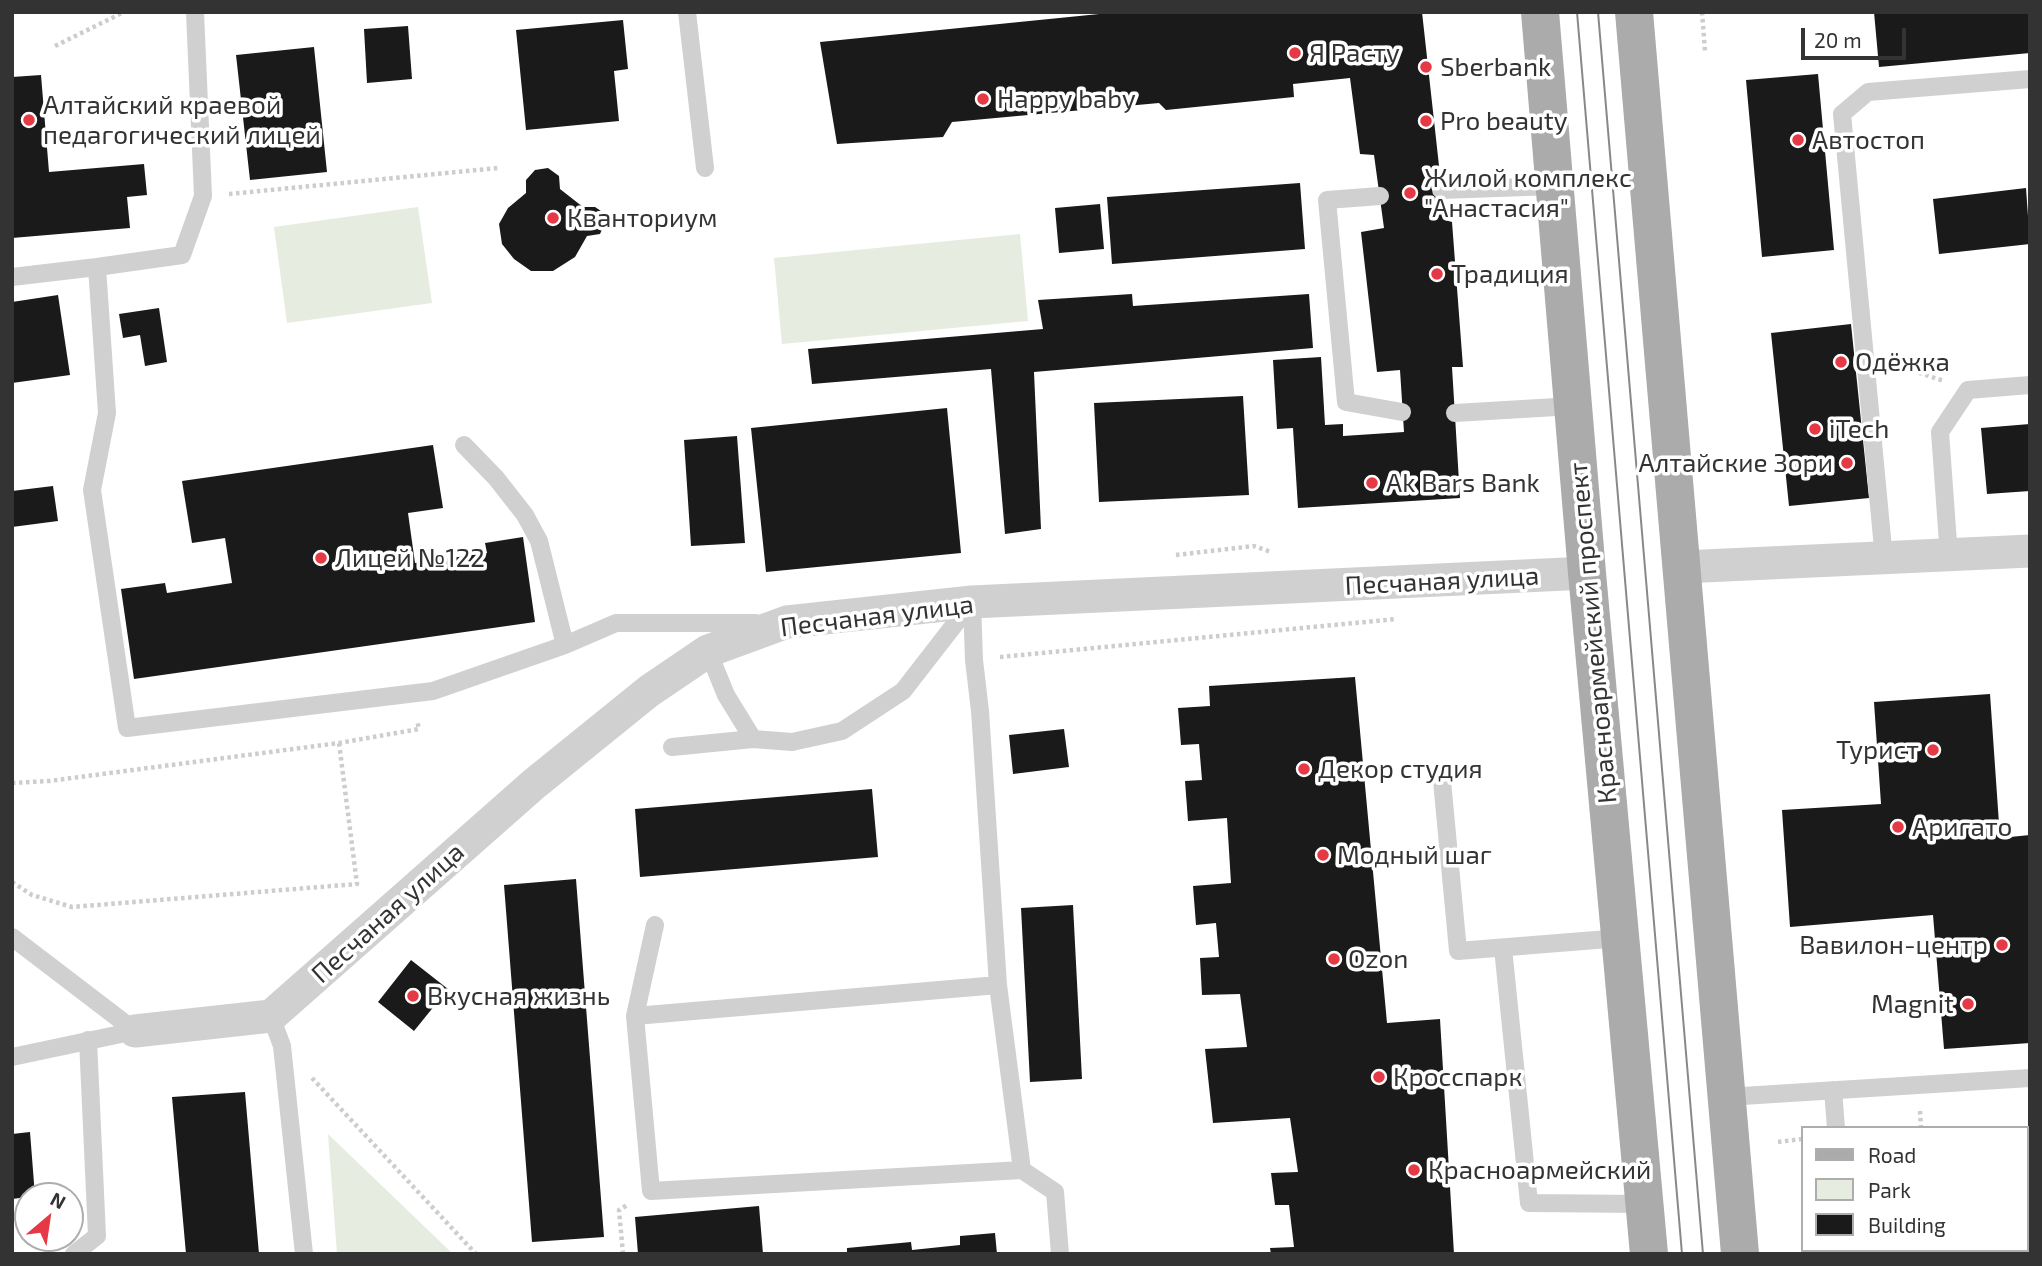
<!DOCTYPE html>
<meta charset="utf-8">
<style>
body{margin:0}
#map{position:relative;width:2042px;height:1266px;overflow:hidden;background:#fff;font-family:"Exo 2",sans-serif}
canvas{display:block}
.frame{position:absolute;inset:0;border:14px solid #333;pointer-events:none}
.legend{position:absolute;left:1801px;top:1126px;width:228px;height:126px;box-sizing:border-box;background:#fff;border:2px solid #adadad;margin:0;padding:9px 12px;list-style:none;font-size:21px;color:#333}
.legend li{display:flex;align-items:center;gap:14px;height:35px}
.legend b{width:35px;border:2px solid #adadad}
.north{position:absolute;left:14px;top:1182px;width:70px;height:70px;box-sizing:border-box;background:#fff;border:2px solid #adadad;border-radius:50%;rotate:29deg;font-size:19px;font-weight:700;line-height:28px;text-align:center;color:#333}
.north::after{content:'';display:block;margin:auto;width:24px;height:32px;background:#e63946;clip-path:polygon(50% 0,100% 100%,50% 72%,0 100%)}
.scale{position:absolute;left:1801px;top:28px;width:105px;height:32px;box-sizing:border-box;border:4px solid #333;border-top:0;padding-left:9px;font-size:21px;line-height:24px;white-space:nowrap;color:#333;-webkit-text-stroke:5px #fff;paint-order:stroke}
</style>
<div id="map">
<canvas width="2042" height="1266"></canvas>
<div class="frame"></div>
<ul class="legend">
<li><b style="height:9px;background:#ababab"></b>Road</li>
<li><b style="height:19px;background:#e6ecdf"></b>Park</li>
<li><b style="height:19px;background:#1a1a1a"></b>Building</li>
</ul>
<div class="north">N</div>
<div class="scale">20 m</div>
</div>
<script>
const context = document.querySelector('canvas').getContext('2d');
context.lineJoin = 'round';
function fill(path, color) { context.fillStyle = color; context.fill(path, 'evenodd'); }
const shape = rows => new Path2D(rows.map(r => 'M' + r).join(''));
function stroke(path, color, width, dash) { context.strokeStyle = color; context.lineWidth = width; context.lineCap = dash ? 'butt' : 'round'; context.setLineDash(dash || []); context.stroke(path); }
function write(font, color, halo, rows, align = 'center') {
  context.font = font + ' "Exo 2",sans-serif'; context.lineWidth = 7; context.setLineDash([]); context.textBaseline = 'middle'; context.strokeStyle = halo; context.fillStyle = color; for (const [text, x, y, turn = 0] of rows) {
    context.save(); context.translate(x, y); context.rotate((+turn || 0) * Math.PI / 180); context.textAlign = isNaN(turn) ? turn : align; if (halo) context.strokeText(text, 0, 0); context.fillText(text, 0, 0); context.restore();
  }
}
const green = shape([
 [418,207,432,303,287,323,274,227],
 [1020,234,1028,321,782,344,774,258],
 [328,1134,453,1254,337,1254]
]);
const building = shape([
 [1119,12,1422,12,1445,220,1452,222,1463,367,1452,367,1460,498,1298,508,1293,428,1277,429,1273,360,1321,357,1325,425,1343,424,1343,436,1404,432,1400,370,1377,372,1361,232,1384,228,1374,155,1360,154,1350,78,1293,84,1294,97,1166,110,1159,103,952,122,943,137,837,144,820,42],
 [1874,12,2030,12,2030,53,1879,67],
 [623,20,628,69,614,71,619,121,526,130,516,30],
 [408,26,412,79,367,83,364,29],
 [314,47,327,172,250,180,236,55],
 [1818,74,1834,250,1762,257,1746,80],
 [41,75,49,172,144,164,147,195,127,197,130,228,12,238,12,77],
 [548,168,559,176,560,189,583,207,595,207,604,213,605,223,600,234,587,236,575,257,553,271,531,271,514,259,502,244,499,224,508,208,526,193,526,180,535,170],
 [1300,183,1305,249,1112,264,1107,197],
 [2026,188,2030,244,1939,254,1933,199],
 [1100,204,1104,249,1059,253,1055,208],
 [1132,294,1133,306,1309,294,1313,348,1034,372,1041,529,1005,534,991,369,812,384,808,349,1043,329,1038,300],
 [58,295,70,375,12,383,12,302],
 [159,308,167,362,145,366,140,335,123,338,119,314],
 [1851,324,1869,498,1789,506,1771,333],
 [1243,396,1249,495,1099,502,1094,403],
 [947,408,961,553,766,572,751,428],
 [2030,424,2030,491,1987,494,1981,428],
 [737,436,745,543,691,546,684,440],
 [433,445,443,508,408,513,415,563,487,553,485,543,523,537,535,622,134,679,121,589,165,583,167,593,232,583,225,538,192,543,182,481],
 [53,486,58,521,12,527,12,491],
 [1355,677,1387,1023,1440,1019,1454,1254,1271,1254,1270,1248,1294,1247,1289,1205,1275,1205,1271,1173,1298,1172,1290,1118,1213,1123,1205,1049,1247,1047,1240,994,1202,995,1200,958,1219,957,1216,923,1196,925,1193,886,1231,883,1227,818,1188,821,1185,781,1202,780,1199,744,1181,745,1178,708,1210,706,1209,686],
 [1990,694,2000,838,2030,835,2030,1043,1944,1049,1933,915,1790,927,1782,810,1881,804,1874,702],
 [1064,729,1069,767,1013,774,1009,735],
 [872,789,878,857,640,877,635,809],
 [576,879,604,1237,532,1242,504,885],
 [1073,905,1082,1079,1030,1082,1021,908],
 [411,960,448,989,414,1031,378,1002],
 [245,1092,259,1254,186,1254,172,1097],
 [30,1132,35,1196,12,1199,12,1134],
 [2030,1144,2030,1254,1952,1254,1952,1250,2026,1250,2026,1145],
 [759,1206,763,1254,638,1254,635,1217],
 [995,1233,997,1254,847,1254,847,1248,911,1242,912,1250,960,1245,960,1236]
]);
const path = shape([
 [1702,12,1705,51],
 [55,46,124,12],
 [229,194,498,168],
 [1892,364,1944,381],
 [1176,555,1254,546,1271,552],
 [1000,657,1396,619],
 [12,783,49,781,339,743,419,729,417,720],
 [12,882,32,895,72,907,357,884,339,743],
 [312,1078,476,1254],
 [1920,1111,1921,1128],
 [1778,1142,1802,1139],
 [1932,1250,1932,1254],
 [623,1254,619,1210,629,1204]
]);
const lane = shape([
 [195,12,203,196,182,255,97,267,107,413,92,490,127,728,433,691,565,645,616,623,756,623],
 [687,12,705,168],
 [1441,190,1554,186],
 [1380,196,1327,200,1346,402,1402,412],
 [12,277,97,267],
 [1455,413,1573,406],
 [464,445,496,478,525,515,539,541,565,645],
 [1949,557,1940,432,1968,390,2030,385],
 [1884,559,1842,114,1868,92,2030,79],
 [972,602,974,660,980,711,998,985,1022,1170],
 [708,651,726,695,753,739,792,742,842,731,903,691,972,602],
 [672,747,753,739],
 [1442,781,1458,951,1621,938],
 [12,937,135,1031],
 [1503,948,1529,1203,1645,1204],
 [998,985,635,1016,651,1191,1022,1170,1055,1192,1060,1254],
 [271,1016,282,1046,304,1254],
 [635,1016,655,925],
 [12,1057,135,1031],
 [1833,1090,1836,1128],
 [1726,1097,2030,1078],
 [1846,1250,1846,1254],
 [74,1254,97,1236,88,1040]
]);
const street = shape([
 [1682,567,2030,551],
 [135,1031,271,1016,534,784,649,691,708,651,787,622,972,602,1587,573]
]);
const primary = shape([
 [1540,12,1587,573,1649,1254],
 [1634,12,1740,1254]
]);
const tram = shape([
 [1577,12,1682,1254],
 [1598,12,1703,1254]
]);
const markers = [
 [1295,53,7,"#e63946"],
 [1426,67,7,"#e63946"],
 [983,99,7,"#e63946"],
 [29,120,7,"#e63946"],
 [1426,121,7,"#e63946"],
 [1798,140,7,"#e63946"],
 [1410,193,7,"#e63946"],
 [553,218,7,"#e63946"],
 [1437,274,7,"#e63946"],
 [1841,362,7,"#e63946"],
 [1815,429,7,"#e63946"],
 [1847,463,7,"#e63946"],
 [1372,483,7,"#e63946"],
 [321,558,7,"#e63946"],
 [1933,750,7,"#e63946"],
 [1304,769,7,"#e63946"],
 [1898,827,7,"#e63946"],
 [1323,855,7,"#e63946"],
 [2002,945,7,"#e63946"],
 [1334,959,7,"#e63946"],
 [413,996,7,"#e63946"],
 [1968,1004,7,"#e63946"],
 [1379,1077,7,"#e63946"],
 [1414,1170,7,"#e63946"]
];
const poiNames = [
 ["Я Расту",1309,53],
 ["Sberbank",1440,67],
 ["Happy baby",997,99],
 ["Алтайский краевой",43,105],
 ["педагогический лицей",43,135],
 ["Pro beauty",1440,121],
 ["Автостоп",1812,140],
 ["Жилой комплекс",1424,178],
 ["\"Анастасия\"",1424,208],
 ["Кванториум",567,218],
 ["Традиция",1451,274],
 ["Одёжка",1855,362],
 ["iTech",1829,429],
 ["Алтайские Зори",1833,463,"right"],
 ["Ak Bars Bank",1386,483],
 ["Лицей №122",335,558],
 ["Турист",1919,750,"right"],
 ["Декор студия",1318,769],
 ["Аригато",1912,827],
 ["Модный шаг",1337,855],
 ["Вавилон-центр",1988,945,"right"],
 ["Ozon",1348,959],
 ["Вкусная жизнь",427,996],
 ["Magnit",1954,1004,"right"],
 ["Кросспарк",1393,1077],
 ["Красноармейский",1428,1170]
];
const streetNames = [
 ["Песчаная улица",1442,581,-3],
 ["Песчаная улица",877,616,-7],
 ["Красноармейский проспект",1593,633,-95],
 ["Песчаная улица",388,913,-42]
];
fill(green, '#e6ecdf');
fill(building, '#1a1a1a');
stroke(path, '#cdcdcd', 4.5, [3.5, 3.5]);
stroke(lane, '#d0d0d0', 18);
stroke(street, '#d0d0d0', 33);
stroke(primary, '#ababab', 38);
stroke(tram, '#888', 2);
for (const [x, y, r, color] of markers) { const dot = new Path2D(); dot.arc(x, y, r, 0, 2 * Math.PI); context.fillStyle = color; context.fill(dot); stroke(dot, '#fff', 2.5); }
write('26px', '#333', '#fff', poiNames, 'left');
write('26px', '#333', '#fff', streetNames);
</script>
